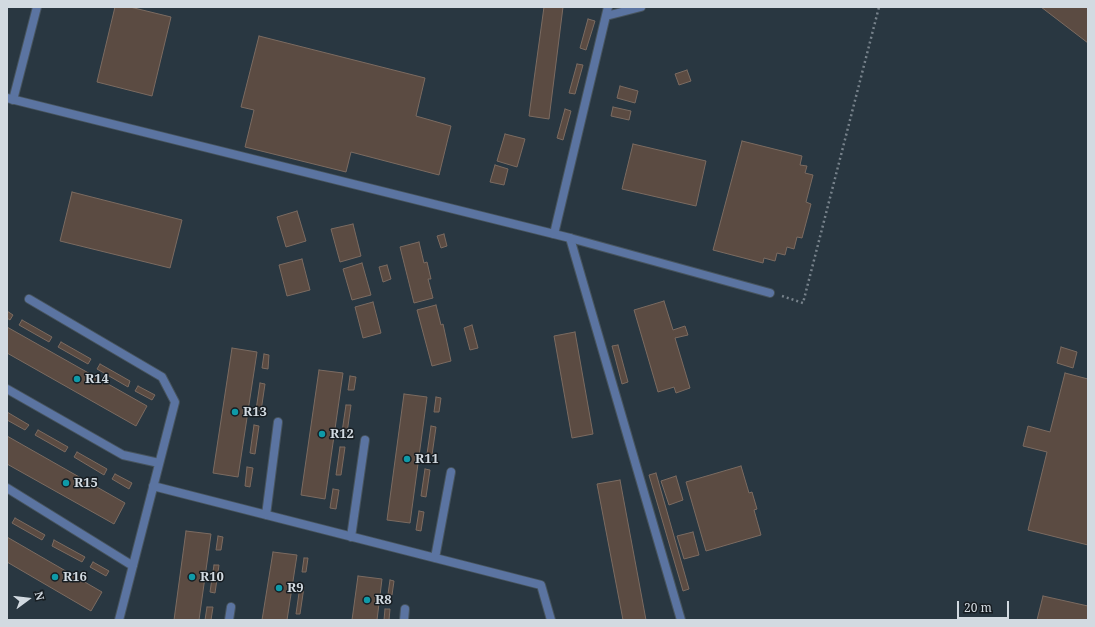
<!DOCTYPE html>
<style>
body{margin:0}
#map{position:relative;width:1095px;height:627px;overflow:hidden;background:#293741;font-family:"Noto Serif",serif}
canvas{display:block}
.frame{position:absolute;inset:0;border:8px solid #d2dae1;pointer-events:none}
.north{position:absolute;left:8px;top:579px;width:40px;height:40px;-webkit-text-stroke:3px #171d22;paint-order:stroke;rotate:75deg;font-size:11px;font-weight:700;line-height:16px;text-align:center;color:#d2dae1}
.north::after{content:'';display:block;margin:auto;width:14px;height:18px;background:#d2dae1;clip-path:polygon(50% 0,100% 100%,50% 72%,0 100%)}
.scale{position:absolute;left:957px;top:601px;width:52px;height:18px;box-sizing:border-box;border:2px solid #d2dae1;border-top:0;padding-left:5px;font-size:12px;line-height:14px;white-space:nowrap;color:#d2dae1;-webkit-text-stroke:3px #171d22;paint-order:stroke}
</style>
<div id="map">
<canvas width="1095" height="627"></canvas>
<div class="frame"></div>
<div class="north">N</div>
<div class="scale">20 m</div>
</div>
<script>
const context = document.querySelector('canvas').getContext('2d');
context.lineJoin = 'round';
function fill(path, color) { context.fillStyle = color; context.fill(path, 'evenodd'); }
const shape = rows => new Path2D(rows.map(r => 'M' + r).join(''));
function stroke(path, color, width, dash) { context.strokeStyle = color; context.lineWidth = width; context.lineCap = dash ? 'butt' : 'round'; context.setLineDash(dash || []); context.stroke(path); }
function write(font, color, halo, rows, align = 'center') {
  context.font = font + ' "Noto Serif",serif'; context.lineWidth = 3; context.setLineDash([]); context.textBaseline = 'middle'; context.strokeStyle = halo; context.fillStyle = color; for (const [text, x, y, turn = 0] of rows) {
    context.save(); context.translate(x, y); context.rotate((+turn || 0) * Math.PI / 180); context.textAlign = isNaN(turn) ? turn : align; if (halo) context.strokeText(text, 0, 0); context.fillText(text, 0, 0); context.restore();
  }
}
const building = shape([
 [115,7,130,7,171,17,152,96,97,82,115,7],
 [544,7,563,7,549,119,529,116,544,7],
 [1041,7,1088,7,1088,43,1041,7],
 [588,19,595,21,586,50,580,48,588,19],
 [259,36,425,78,416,116,451,126,439,175,351,152,346,172,245,147,254,110,241,107,259,36],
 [577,64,583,65,575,94,569,93,577,64],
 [687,70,691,81,679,85,675,74,687,70],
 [620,86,638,91,635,103,617,98,620,86],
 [613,107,631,111,629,120,611,116,613,107],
 [565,109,571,111,563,140,557,138,565,109],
 [505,134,525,139,517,167,497,161,505,134],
 [742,141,802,156,800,165,807,166,805,173,813,175,806,202,811,204,802,238,797,237,794,249,787,247,785,255,777,253,775,261,764,258,763,263,713,250,742,141],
 [633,144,706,161,696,206,622,189,633,144],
 [495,165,508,169,504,185,490,182,495,165],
 [72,192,182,220,170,268,60,241,72,192],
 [297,211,306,241,286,247,277,217,297,211],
 [353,224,361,256,340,262,331,229,353,224],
 [444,234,447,246,441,248,437,236,444,234],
 [419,242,424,263,427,262,431,279,428,279,433,298,414,303,400,247,419,242],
 [302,259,310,290,287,296,279,265,302,259],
 [362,263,371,295,352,300,343,269,362,263],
 [387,265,391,279,383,282,379,267,387,265],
 [664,301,673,330,685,326,688,335,675,338,690,388,676,393,674,387,658,392,634,310,664,301],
 [373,302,381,333,363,338,355,307,373,302],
 [436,305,441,325,443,324,451,361,432,366,417,310,436,305],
 [7,311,13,315,10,320,7,318,7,311],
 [22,320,52,337,49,342,19,325,22,320],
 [472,325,478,348,470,350,464,328,472,325],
 [7,327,147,406,136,426,7,353,7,327],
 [575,332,593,434,572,438,554,336,575,332],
 [61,342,91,359,88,364,58,347,61,342],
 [618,345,628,382,622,384,612,346,618,345],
 [1061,347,1077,352,1073,368,1057,363,1061,347],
 [232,348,257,352,238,477,213,473,232,348],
 [264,354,269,355,268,369,262,368,264,354],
 [100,364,130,381,128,387,97,369,100,364],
 [319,370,343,373,325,499,301,495,319,370],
 [1065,373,1088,379,1088,545,1028,530,1047,452,1023,446,1028,426,1050,432,1065,373],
 [350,376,356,377,354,390,348,390,350,376],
 [260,383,265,384,261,411,256,410,260,383],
 [138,386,155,395,152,400,135,391,138,386],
 [404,394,427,397,410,523,387,520,404,394],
 [436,397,441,398,439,412,434,412,436,397],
 [346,405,351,405,347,433,342,432,346,405],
 [7,412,29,425,25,430,7,420,7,412],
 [254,425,259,426,255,454,250,453,254,425],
 [431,426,436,427,432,455,427,454,431,426],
 [38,430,68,447,65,452,35,435,38,430],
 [7,436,125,503,114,524,7,464,7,436],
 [340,447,345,447,341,475,336,475,340,447],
 [77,452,107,469,104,475,74,457,77,452],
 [741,466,749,493,752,492,757,509,754,510,761,535,706,551,686,482,741,466],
 [247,467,253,468,250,487,245,486,247,467],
 [425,469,430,470,426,497,421,496,425,469],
 [656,473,689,589,683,591,649,475,656,473],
 [115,474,132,483,129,489,112,479,115,474],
 [676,476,683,500,669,505,661,481,676,476],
 [620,480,646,620,623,620,597,484,620,480],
 [333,489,339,490,336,509,330,508,333,489],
 [419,511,424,512,421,531,416,530,419,511],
 [15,518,45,535,42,540,12,523,15,518],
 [186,531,211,534,199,620,174,620,186,531],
 [693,532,699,555,684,559,677,536,693,532],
 [218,536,223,537,221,550,216,550,218,536],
 [7,537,102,592,91,611,7,562,7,537],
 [54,540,85,557,82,562,52,546,54,540],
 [273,552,297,555,287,620,262,620,273,552],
 [304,558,308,558,306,572,302,572,304,558],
 [93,562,109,571,106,576,90,567,93,562],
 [214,565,219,565,215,593,210,592,214,565],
 [358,576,382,579,377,620,352,620,358,576],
 [390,580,394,581,392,595,388,594,390,580],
 [300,586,304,587,300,614,296,614,300,586],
 [1043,596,1088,606,1088,620,1037,620,1043,596],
 [207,607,213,607,211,620,205,620,207,607],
 [385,609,390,609,389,620,384,620,385,609]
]);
const path = shape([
 [782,296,803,303,879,7]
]);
const lane = shape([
 [606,16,641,7],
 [13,100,37,7],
 [554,234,608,7],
 [570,238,681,620],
 [29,299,162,377,175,402,119,620],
 [7,389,123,455,159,463],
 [153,486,541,585,551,620],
 [7,488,133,566],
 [266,515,278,422],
 [351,537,365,440],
 [435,558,451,472],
 [229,620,231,607],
 [404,620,405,609]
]);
const street = shape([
 [7,98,570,238,770,293]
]);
const markers = [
 [77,379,4,"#0f9aa8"],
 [235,412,4,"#0f9aa8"],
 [322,434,4,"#0f9aa8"],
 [407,459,4,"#0f9aa8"],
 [66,483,4,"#0f9aa8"],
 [55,577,4,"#0f9aa8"],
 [192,577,4,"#0f9aa8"],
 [279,588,4,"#0f9aa8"],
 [367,600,4,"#0f9aa8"]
];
const poiNames = [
 ["R14",85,379],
 ["R13",243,412],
 ["R12",330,434],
 ["R11",415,459],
 ["R15",74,483],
 ["R16",63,577],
 ["R10",200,577],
 ["R9",287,588],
 ["R8",375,600]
];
fill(building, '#5b4b42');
stroke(building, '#7b6b61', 1);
stroke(lane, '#47545e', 10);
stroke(street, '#47545e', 10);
stroke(path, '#77828b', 2.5, [2, 3]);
stroke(lane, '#5b74a1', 8);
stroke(street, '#5b74a1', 8);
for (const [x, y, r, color] of markers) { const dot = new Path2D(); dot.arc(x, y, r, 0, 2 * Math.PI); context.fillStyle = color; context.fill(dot); stroke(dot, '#171d22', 1.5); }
write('bold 13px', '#d2dae1', '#171d22', poiNames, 'left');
</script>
